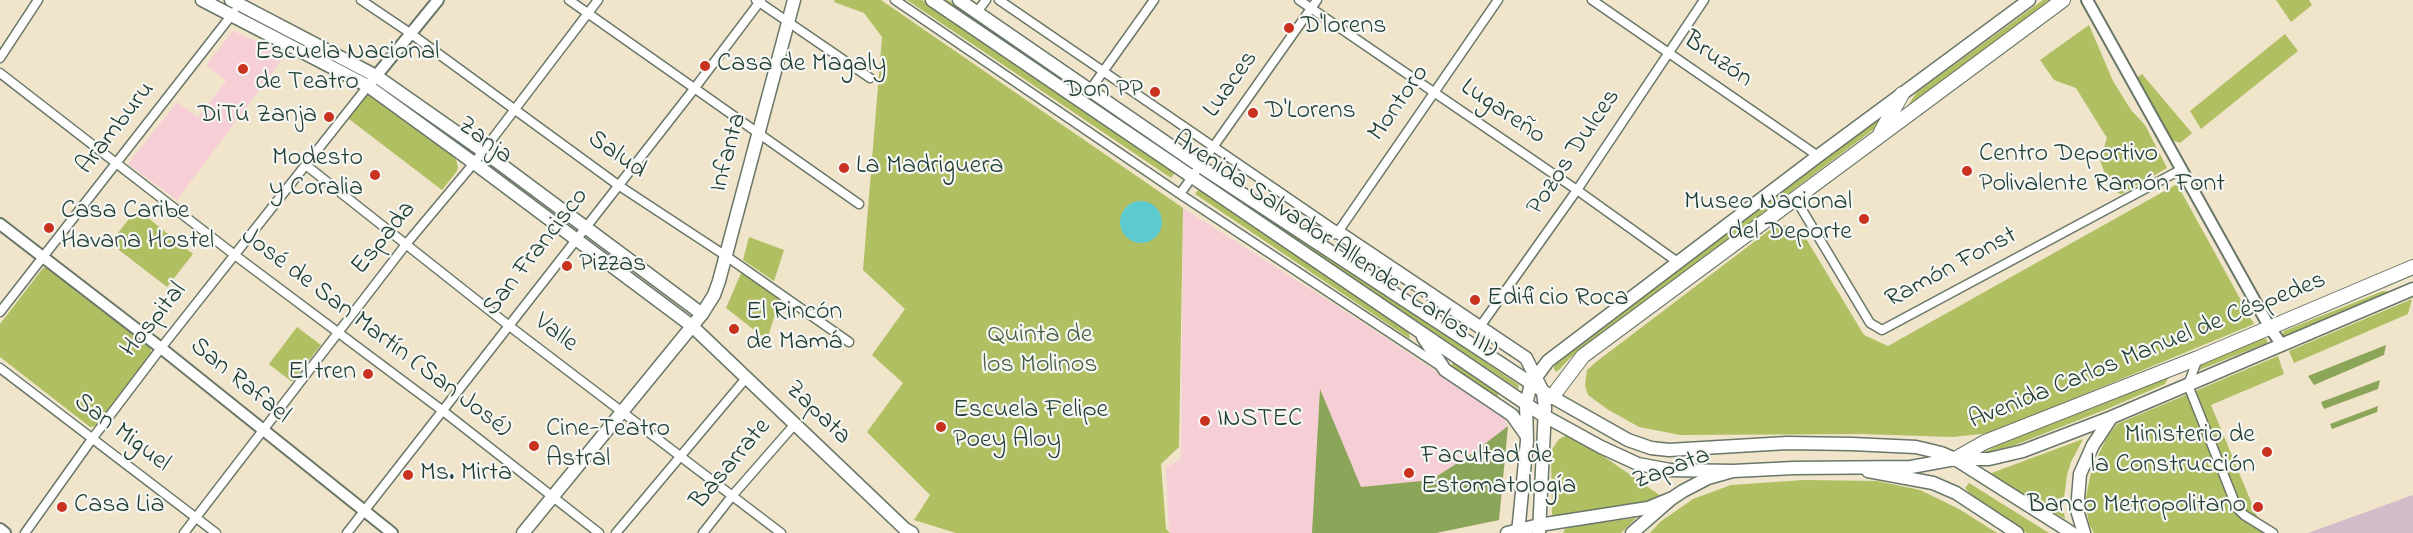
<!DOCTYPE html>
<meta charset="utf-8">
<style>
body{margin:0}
canvas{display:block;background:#f0e4ca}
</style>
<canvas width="2413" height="533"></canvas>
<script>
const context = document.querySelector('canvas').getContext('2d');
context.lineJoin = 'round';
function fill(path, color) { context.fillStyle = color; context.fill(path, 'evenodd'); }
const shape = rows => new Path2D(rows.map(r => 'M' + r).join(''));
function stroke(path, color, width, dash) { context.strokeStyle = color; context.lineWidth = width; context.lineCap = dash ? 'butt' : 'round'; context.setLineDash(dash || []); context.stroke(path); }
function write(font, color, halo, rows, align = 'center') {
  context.font = font + ' "Indie Flower",sans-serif'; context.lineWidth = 4.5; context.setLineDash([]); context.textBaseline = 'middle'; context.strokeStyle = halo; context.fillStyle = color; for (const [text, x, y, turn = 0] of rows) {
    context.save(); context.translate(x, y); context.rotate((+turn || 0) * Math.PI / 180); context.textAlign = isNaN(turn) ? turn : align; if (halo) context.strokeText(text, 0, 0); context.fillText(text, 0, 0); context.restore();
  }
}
const built = shape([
 [233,31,286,54,177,200,128,164,177,102,198,117,224,84,226,81,206,65],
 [1183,208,1362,322,1503,416,1508,426,1499,520,1436,533,1171,533,1169,531,1166,467,1181,460]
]);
const industrial = shape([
 [2413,495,2413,533,2308,533]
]);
const green = shape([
 [835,0,881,0,1183,208,1179,447,1161,464,1166,529,1170,533,956,533,914,520,930,495,867,432,903,383,872,355,905,309,863,270,882,37,864,13,834,2],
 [907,0,922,0,1176,171,1171,178],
 [940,0,948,0,1195,166,1192,170],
 [2043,0,2051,0,1907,107,1917,92],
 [2276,0,2309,0,2312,5,2291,22],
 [2089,25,2113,81,2131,110,2145,125,2167,168,2122,194,2118,193,2105,174,2100,160,2107,138,2076,88,2054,80,2040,60],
 [2285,34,2298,51,2201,129,2190,111],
 [2142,74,2192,133,2180,143,2171,140,2136,78],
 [368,86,455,156,458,167,457,171,442,190,345,116],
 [1884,115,1874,129,1570,358,1560,369,1556,372,1554,369,1554,365,1566,353],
 [1201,170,1519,385,1518,389,1199,174],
 [2177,184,2254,324,1991,433,1952,437,1861,434,1680,435,1639,427,1607,409,1588,395,1585,385,1587,370,1596,362,1771,229,1790,224,1805,237,1864,335,1888,346],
 [1201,187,1407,326,1410,339,1195,194],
 [137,209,193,254,167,287,110,243],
 [749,237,784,250,774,281,743,260],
 [43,268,48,268,151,348,151,354,95,426,90,427,0,357,0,324],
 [742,271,780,298,767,340,726,308],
 [2383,291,2393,292,2286,337,2282,336,2284,331],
 [2412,299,2408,314,2294,363,2289,351],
 [297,327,321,345,292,382,269,364],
 [2264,338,2267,340,2267,343,2199,370,2203,362],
 [2278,356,2284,374,2211,405,2264,533,2094,533,2089,524,2085,501,2092,468,2107,437,2117,424],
 [1455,360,1501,391,1497,397,1451,366],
 [2170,375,2165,384,2107,409,2015,445,1981,454,1998,445,2098,406],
 [1568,435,1574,436,1661,496,1654,500,1552,516,1551,451,1559,439],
 [2083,439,2071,462,2067,475,2063,505,2065,519,1989,474],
 [1804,480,1877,481,1920,490,1959,509,1997,533,1650,533,1660,522,1693,499,1731,485],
 [1969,483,2049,533,2027,533,1977,502,1965,488],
 [1636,518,1621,533,1563,533,1565,529,1575,526]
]);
const forest = shape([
 [2386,345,2384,355,2314,385,2308,376],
 [2380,380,2378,389,2324,409,2321,402],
 [1320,389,1361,487,1431,480,1473,453,1508,426,1499,520,1436,533,1312,533],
 [2378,406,2377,412,2332,429,2330,424]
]);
const water = shape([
 '1120 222a21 21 0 1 1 42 0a21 21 0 1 1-42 0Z'
]);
const minor = shape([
 [361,0,410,33,618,185,726,256,849,342],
 [569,0,859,204],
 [756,0,870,78],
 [895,0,1180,194,1440,366],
 [999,0,1338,232,1498,0],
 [1299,0,1577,190,1679,263],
 [1592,0,1818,156],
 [977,12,986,0],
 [0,58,38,0],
 [0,73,236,256,443,411,599,533],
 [1090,90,1154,0],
 [307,166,508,325,781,533],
 [1180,194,1317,0],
 [1795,198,1870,323,1882,330,2182,169],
 [0,312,234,12],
 [1479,328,1577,190,1704,0],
 [2198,358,2188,385,2237,508,2244,515,2273,533],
 [0,368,216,533],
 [25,533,92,439,161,348,368,86],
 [184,533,407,243,474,163,598,0],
 [347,533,694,89,761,0],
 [616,533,747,377],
 [703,533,732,496,795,424]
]);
const tertiary = shape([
 [2087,0,2270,328,2282,345],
 [372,81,438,0],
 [0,224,161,348,392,533],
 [0,529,5,533]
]);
const secondary = shape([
 [202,0,368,86,474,163,692,326,905,529,912,533],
 [231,0,376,76,483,151,702,314],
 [1552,397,1628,440,1651,448,1669,450,1787,443,1852,444,1916,447,1941,453,1955,459,2072,533],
 [1868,471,1933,483,1956,493,2017,533],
 [1507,533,1539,525,1648,508,1670,499]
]);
const primary = shape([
 [932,0,1541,414,1601,447,1638,464,1670,470,1733,471],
 [959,0,1200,166,1552,397],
 [1304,233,1338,232,1526,358,1543,392,1545,408,1539,533],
 [1423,337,1445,370,1512,415,1526,435],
 [523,533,702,314,714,295,719,281,794,0],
 [1518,533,1527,441,1526,404,1531,384,1548,361,1818,156,2029,0],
 [1632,533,1671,499,1683,491,1708,478,1733,471,1794,468,1911,467,1955,459,1989,459,2023,451,2112,417,2413,289],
 [2084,533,2077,510,2080,474,2093,445,2111,418]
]);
const trunk = shape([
 [1881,132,1902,94],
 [1552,397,1583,356,2063,0],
 [1955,459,1985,442,2198,358,2413,267]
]);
const markers = [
 [1289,28,6,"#c8321e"],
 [705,66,6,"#c8321e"],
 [243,69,6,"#c8321e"],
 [1155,92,6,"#c8321e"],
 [1253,113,6,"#c8321e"],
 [329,117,6,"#c8321e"],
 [844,168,6,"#c8321e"],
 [1967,171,6,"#c8321e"],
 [375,175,6,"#c8321e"],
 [1864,219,6,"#c8321e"],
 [49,228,6,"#c8321e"],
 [567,266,6,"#c8321e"],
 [1475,300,6,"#c8321e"],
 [734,329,6,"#c8321e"],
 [368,374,6,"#c8321e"],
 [1205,421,6,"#c8321e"],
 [941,427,6,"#c8321e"],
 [534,446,6,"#c8321e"],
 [2267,452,6,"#c8321e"],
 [1409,473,6,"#c8321e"],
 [408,475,6,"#c8321e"],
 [62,507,6,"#c8321e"],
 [2258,507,6,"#c8321e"]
];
const poiNames = [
 ["D'lorens",1301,28],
 ["Escuela Nacional",255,54],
 ["de Teatro",255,84],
 ["Casa de Magaly",717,66],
 ["Don PP",1143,92,"right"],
 ["D'Lorens",1265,113],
 ["DiTú Zanja",317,117,"right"],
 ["Centro Deportivo",1979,156],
 ["Polivalente Ramón Font",1979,186],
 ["Modesto",363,160,"right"],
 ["y Coralia",363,190,"right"],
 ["La Madriguera",856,168],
 ["Museo Nacional",1852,204,"right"],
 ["del Deporte",1852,234,"right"],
 ["Casa Caribe",61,213],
 ["Havana Hostel",61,243],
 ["Pizzas",579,266],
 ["Edificio Roca",1487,300],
 ["El Rincón",746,314],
 ["de Mamá",746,344],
 ["El tren",356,374,"right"],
 ["Escuela Felipe",953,412],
 ["Poey Aloy",953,442],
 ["INSTEC",1217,421],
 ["Cine-Teatro",546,431],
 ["Astral",546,461],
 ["Ministerio de",2255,437,"right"],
 ["la Construcción",2255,467,"right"],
 ["Facultad de",1421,458],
 ["Estomatología",1421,488],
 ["Ms. Mirta",420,475],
 ["Casa Lia",74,507],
 ["Banco Metropolitano",2246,507,"right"]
];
const streetNames = [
 ["Bruzón",1717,61,35],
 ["Luaces",1232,85,-55],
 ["Montoro",1400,104,-55],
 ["Lugareño",1502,113,34],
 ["Aramburu",117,129,-52],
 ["Zanja",484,142,37],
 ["Infanta",730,153,-75],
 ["Pozos Dulces",1575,153,-56],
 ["Salud",616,156,35],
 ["Espada",385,239,-51],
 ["Avenida Salvador Allende (Carlos III)",1334,246,34],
 ["San Francisco",537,253,-52],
 ["Ramón Fonst",1952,269,-28],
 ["Hospital",155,321,-51],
 ["José de San Martín (San José)",375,334,37],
 ["Valle",555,334,37],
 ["Avenida Carlos Manuel de Céspedes",2148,352,-22],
 ["San Rafael",239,382,39],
 ["Zapata",817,414,44],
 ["San Miguel",121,434,37],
 ["Basarrate",732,465,-50],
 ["Zapata",1672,470,-21]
];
const parkNames = [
 ["Quinta de",1040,337],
 ["los Molinos",1040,367]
];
fill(built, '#f6cfd6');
fill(industrial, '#d1bdc9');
fill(green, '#afbf62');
fill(forest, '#8ba658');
fill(water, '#5dcad0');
stroke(minor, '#687768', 11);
stroke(tertiary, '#687768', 14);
stroke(secondary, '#687768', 15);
stroke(primary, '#687768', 15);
stroke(trunk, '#687768', 16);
stroke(minor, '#fff', 8);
stroke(tertiary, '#fff', 10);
stroke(secondary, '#fff', 12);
stroke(primary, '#fff', 12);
stroke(trunk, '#fff', 14);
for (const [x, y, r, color] of markers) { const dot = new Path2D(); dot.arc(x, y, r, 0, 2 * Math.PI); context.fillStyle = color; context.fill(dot); stroke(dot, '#f6f6f2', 2); }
write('26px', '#1f3d34', '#f6f6f2', poiNames, 'left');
write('26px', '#1f3d34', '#f6f6f2', streetNames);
write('26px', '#435e40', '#f6f6f2', parkNames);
</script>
